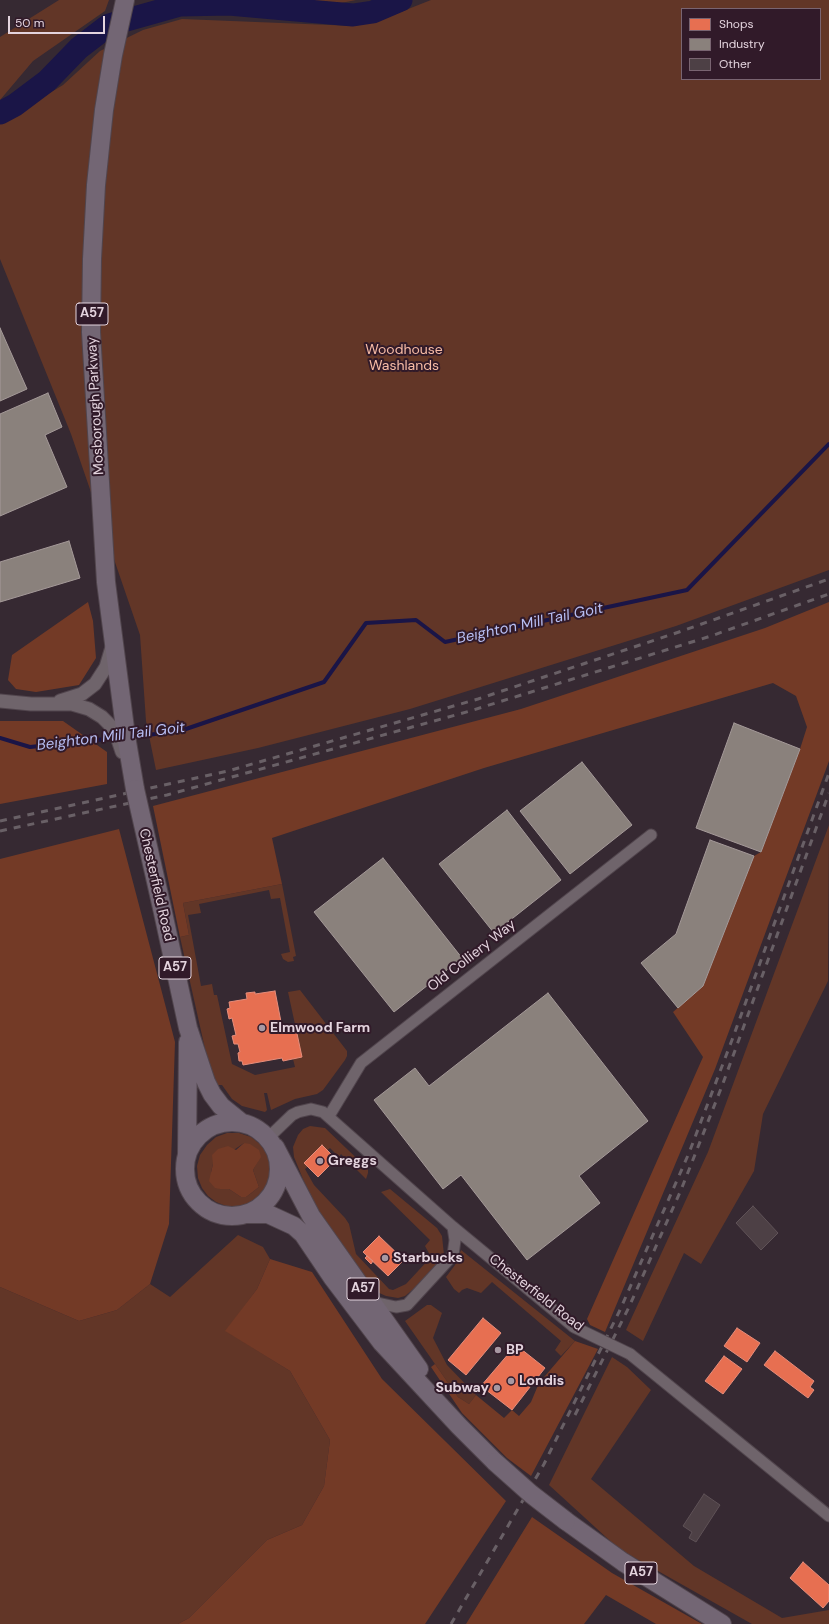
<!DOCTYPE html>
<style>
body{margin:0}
#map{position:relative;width:829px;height:1624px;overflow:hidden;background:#362932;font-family:"DM Sans",sans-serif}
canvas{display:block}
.legend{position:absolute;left:681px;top:8px;width:140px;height:72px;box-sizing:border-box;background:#311a29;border:1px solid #796471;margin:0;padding:5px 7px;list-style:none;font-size:12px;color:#e4d4de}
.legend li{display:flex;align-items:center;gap:8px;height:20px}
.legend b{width:20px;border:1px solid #796471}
.scale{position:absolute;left:8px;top:16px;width:97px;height:18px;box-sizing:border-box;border:2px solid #e4d4de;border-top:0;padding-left:5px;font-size:12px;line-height:14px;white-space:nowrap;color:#e4d4de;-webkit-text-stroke:3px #311a29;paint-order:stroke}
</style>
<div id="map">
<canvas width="829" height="1624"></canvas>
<ul class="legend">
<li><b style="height:11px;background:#e76f51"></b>Shops</li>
<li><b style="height:11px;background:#8a817c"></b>Industry</li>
<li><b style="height:11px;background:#4d4045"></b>Other</li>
</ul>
<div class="scale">50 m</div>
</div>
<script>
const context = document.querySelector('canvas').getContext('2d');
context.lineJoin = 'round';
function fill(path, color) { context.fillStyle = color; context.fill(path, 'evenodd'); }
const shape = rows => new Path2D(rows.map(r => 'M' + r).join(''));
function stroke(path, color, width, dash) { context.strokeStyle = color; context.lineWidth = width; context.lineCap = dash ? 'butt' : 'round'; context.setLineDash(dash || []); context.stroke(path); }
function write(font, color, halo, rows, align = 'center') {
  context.font = font + ' "DM Sans",sans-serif'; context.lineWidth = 4; context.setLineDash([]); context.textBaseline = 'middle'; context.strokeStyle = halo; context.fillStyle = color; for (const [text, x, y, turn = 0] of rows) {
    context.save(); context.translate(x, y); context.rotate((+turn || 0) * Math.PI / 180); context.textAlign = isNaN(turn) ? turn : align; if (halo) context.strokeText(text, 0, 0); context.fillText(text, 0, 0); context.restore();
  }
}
const green = shape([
 [59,0,109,0,105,11,33,61,0,100,0,37],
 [303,0,356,0,341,3],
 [431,0,829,0,829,570,676,626,410,709,258,748,156,770,146,721,140,635,71,434,0,259,0,123,63,85,100,51,143,30,182,19,355,26,393,15],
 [682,9,820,9,820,79,682,79],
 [829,825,828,981,763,1114,754,1171,701,1264,684,1253,643,1341,626,1330,708,1152],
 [282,884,296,956,293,957,294,961,288,962,283,959,281,954,290,952,280,898,271,899,269,890,199,904,201,913,188,915,201,986,212,984,214,995,217,995,232,1064,255,1075,295,1067,293,1059,296,1029,288,992,300,990,347,1051,347,1056,345,1060,323,1090,317,1094,295,1099,271,1110,267,1093,264,1093,267,1110,265,1112,242,1106,232,1099,222,1085,216,1085,208,1062,180,937,189,935,183,903],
 [310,1126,325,1128,368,1169,368,1173,366,1179,341,1154,339,1157,330,1148,305,1169,314,1185,345,1218,349,1224,356,1254,389,1289,393,1290,406,1284,431,1257,425,1246,430,1240,381,1192,390,1189,437,1228,442,1236,444,1255,423,1281,405,1296,398,1298,386,1296,375,1291,361,1274,319,1213,303,1179,294,1157,293,1147,298,1135,303,1129],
 [227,1133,239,1133,251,1137,260,1144,267,1153,271,1165,271,1175,268,1185,262,1194,255,1200,246,1205,236,1207,226,1206,216,1202,208,1196,202,1188,198,1178,197,1166,200,1155,207,1145,216,1137],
 [244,1143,258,1161,253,1170,259,1187,246,1197,241,1197,229,1189,220,1189,211,1172,213,1164],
 [238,1235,263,1247,270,1259,257,1289,226,1331,290,1371,330,1440,324,1486,302,1525,267,1540,189,1618,178,1624,0,1624,0,1287,79,1321,117,1310,150,1284,170,1297],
 [461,1250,575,1341,561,1356,555,1350,561,1341,492,1282,481,1293,467,1288,462,1290,459,1293,454,1289,446,1277,455,1265],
 [427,1305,431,1305,442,1313,433,1338,447,1365,476,1395,469,1404,458,1397,405,1321],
 [612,1357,627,1367,651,1390,591,1479,694,1566,782,1618,829,1610,829,1624,752,1624,619,1549,549,1485]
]);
const forest = shape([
 [88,602,93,621,96,658,79,685,36,692,16,689,8,680,12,655],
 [829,602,829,761,715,1069,605,1332,590,1325,587,1319,703,1057,673,1012,703,986,754,856,761,852,800,749,807,727,796,696,773,683,484,768,272,838,282,884,183,903,189,935,180,937,153,806,521,709,765,628],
 [0,721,63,721,107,752,107,784,0,804],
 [119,829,175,1042,169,1224,150,1284,117,1310,79,1321,0,1287,0,859],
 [244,1143,250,1144,259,1150,261,1157,253,1170,259,1187,246,1197,241,1197,229,1189,220,1189,215,1188,209,1181,213,1164,212,1155,218,1149,228,1146,236,1150],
 [270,1259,312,1272,382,1379,506,1501,425,1624,178,1624,189,1618,267,1540,302,1525,324,1486,330,1440,290,1371,225,1331,257,1289],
 [575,1341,598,1349,531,1476,507,1458,462,1413,431,1367,435,1364,458,1397,469,1404,476,1395,504,1418,512,1410,519,1416,531,1402,539,1383],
 [532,1517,612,1573,702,1624,656,1624,606,1595,584,1624,466,1624]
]);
const shops = shape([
 [275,991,282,1027,288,1026,290,1031,296,1029,302,1057,283,1061,282,1058,243,1065,242,1061,239,1061,238,1053,240,1052,238,1044,234,1044,232,1036,236,1035,232,1018,229,1019,227,1009,230,1008,229,1002,247,999,246,993,255,992,255,994,275,991],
 [322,1145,336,1159,318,1177,304,1163,322,1145],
 [379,1236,404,1260,388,1276,363,1252,379,1236],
 [367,1256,373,1261,371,1264,365,1258,367,1256],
 [483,1318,501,1333,466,1375,448,1360,483,1318],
 [737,1328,760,1343,747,1362,724,1346,737,1328],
 [516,1345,545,1368,512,1410,481,1386,516,1345],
 [775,1351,814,1381,810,1387,814,1390,808,1398,764,1365,775,1351],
 [724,1356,742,1369,723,1394,705,1381,724,1356],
 [803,1562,829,1585,829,1601,823,1608,790,1578,803,1562]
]);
const industry = shape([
 [0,328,27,389,0,401,0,328],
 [48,393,62,427,45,435,67,487,0,516,0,414,48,393],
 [69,541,80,578,0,602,0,562,69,541],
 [734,723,800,749,761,852,696,828,734,723],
 [582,762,632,825,570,874,520,811,582,762],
 [507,810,561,880,494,933,439,864,507,810],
 [710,840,754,856,703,986,678,1008,641,963,676,934,710,840],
 [383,858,462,958,394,1012,314,912,383,858],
 [548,993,648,1121,579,1176,600,1203,527,1260,461,1175,443,1189,374,1100,415,1068,429,1086,548,993]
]);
const stream = shape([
 [131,737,180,731,324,682,366,623,416,620,445,642,687,590,829,444],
 [0,738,30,747,116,738]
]);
const river = shape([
 [0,113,15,105,47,81,79,48,109,25,180,5,229,4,353,15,373,12,401,0]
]);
const building = shape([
 [753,1206,778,1233,761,1250,736,1223,753,1206],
 [704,1494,720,1505,696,1542,689,1538,692,1532,683,1526,704,1494]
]);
const minor = shape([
 [329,1116,361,1063,651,835],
 [268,1138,292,1115,298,1112,311,1109,323,1112,453,1227,574,1327],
 [373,1302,396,1307,407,1305,453,1255,455,1240,453,1227],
 [630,1354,829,1516]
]);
const tertiary = shape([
 [0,701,31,704,72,704,89,709,102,717,109,724,116,734,122,752],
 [60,701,82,694,95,684,106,667,112,647]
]);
const trunk = shape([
 [125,0,113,55,104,110,96,185,92,259,91,332,106,582,126,736,135,789],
 [162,908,188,1028,206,1082,212,1094,221,1106,242,1123],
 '185 1169a47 47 0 1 1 94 0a47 47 0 1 1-94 0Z',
 [275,1147,311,1216,419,1369],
 [187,1155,188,1042],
 [248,1214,268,1214,294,1226,303,1234,332,1277,382,1343,459,1426,495,1462],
 [566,1521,623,1562,722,1624]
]);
const rail = shape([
 [0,821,228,771,478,699,679,632,829,579],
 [0,831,167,795,470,711,711,636,829,594],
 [575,1415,629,1307,681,1190,722,1086,829,793],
 [451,1624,544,1464,620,1310,689,1153,732,1040,829,773]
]);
const minorBridge = shape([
 [574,1327,630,1354]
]);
const trunkBridge = shape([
 [135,789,162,908],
 [495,1462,531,1494,566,1521]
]);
const markers = [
 [262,1028,4,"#a798a2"],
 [320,1161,4,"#a798a2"],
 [385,1258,4,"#a798a2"],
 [498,1350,4,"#a798a2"],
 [511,1381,4,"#a798a2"],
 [497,1388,4,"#a798a2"]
];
const shields = [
 [92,314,32],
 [175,968,32],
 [363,1289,32],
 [641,1573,32]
];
const shieldNames = [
 ["A57",92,314],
 ["A57",175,968],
 ["A57",363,1289],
 ["A57",641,1573]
];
const parkNames = [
 ["Woodhouse",404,350],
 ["Washlands",404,366]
];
const streetNames = [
 ["Mosborough Parkway",96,406,-93],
 ["Chesterfield Road",156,885,77],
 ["Old Colliery Way",472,956,-38],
 ["Chesterfield Road",536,1293,38]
];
const poiNames = [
 ["Elmwood Farm",270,1028],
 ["Greggs",328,1161],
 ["Starbucks",393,1258],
 ["BP",506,1350],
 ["Londis",519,1381],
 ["Subway",489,1388,"right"]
];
const waterNames = [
 ["Beighton Mill Tail Goit",530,624,-12],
 ["Beighton Mill Tail Goit",111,737,-7]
];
fill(green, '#623627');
fill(forest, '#733a26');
fill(shops, '#e76f51');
stroke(shops, '#e68d7b', 1);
fill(industry, '#8a817c');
stroke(industry, '#a59a99', 1);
stroke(stream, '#1a1547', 4);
stroke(river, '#1a1547', 23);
fill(building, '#4d4045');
stroke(building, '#5f5257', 1);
stroke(minor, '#51454d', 13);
stroke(tertiary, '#51454d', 15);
stroke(trunk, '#51454d', 20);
stroke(minor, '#6f646b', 11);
stroke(tertiary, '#6f646b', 13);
stroke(trunk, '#736674', 18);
stroke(rail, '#696066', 3, [7, 7]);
stroke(minorBridge, '#51454d', 13, []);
stroke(trunkBridge, '#51454d', 20, []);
stroke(minorBridge, '#6f646b', 11);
stroke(trunkBridge, '#736674', 18);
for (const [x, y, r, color] of markers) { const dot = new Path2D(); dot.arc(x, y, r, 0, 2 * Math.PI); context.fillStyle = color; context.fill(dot); stroke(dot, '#311a29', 1.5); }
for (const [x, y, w] of shields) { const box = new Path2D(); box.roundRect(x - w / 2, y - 11, w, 22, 3); context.fillStyle = '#311a29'; context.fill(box); stroke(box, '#e4d4de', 1); }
write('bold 13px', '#e4d4de', null, shieldNames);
write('14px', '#f7bba5', '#311a29', parkNames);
write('14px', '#e4d4de', '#311a29', streetNames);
write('bold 14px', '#e4d4de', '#311a29', poiNames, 'left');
write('italic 15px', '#b7bef3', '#311a29', waterNames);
</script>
